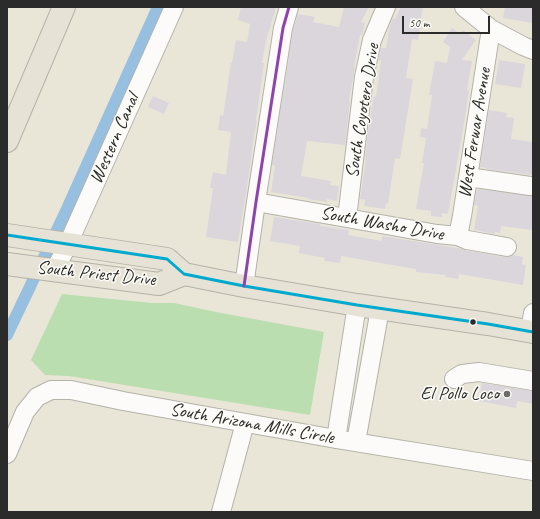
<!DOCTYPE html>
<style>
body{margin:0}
#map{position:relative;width:540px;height:519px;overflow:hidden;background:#e9e6d8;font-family:Caveat,sans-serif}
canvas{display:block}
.frame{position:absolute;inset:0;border:8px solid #2b2b2b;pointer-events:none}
.scale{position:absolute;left:402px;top:16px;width:88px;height:18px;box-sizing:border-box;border:2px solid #2b2b2b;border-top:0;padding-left:5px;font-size:12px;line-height:14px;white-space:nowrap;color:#2b2b2b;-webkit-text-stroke:3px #fdfcf7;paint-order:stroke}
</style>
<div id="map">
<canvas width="540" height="519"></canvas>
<div class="frame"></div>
<div class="scale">50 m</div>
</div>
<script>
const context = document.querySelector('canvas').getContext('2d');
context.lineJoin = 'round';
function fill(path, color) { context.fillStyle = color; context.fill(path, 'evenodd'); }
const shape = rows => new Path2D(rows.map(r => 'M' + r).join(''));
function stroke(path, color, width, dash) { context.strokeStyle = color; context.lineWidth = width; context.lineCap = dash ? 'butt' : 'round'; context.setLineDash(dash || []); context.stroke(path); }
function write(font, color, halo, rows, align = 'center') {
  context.font = font + ' Caveat,sans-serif'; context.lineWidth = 3; context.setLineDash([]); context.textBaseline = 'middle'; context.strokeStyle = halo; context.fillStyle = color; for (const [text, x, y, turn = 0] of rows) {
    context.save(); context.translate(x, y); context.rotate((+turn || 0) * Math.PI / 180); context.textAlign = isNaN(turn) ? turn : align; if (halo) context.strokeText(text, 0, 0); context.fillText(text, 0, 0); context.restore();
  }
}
const green = shape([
 [62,294,152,303,174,303,216,312,324,332,310,415,69,376,45,375,31,360]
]);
const canal = shape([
 [7,335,66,211,158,7]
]);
const building = shape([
 [241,7,276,7,266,41,262,63,264,63,256,120,257,121,254,136,254,135,250,168,238,242,206,237,213,188,210,188,213,172,226,175,231,132,218,130,220,115,223,116,231,63,232,63,236,40,247,42,250,24,238,20],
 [344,7,369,7,361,22,365,23,362,35,360,35,354,67,355,67,349,101,350,102,345,145,307,141,301,176,331,181,330,185,339,186,337,201,327,199,327,202,307,199,308,198,271,192,275,166,272,165,293,30,298,14,315,17,313,22,339,27],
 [401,7,423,7,418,40,412,39,406,78,413,79,400,159,395,158,388,204,386,203,385,209,364,206,365,200,360,199,366,159,365,159,368,131,374,96,376,97,381,61,378,60,381,48,386,48,390,25,393,18,395,19],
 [505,7,533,7,533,23,503,18],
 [452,28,460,34,463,30,476,40,462,60,472,61,467,90,469,91,464,124,448,214,442,213,442,217,431,216,431,211,416,209,424,163,422,163,426,138,420,137,421,128,427,129,432,95,429,95,435,61,447,63,450,47,443,42],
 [499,60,525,64,521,88,495,84],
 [153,96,169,103,164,114,148,107],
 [489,110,507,113,506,117,514,118,511,139,533,142,533,175,487,169,487,168,480,167],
 [477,189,533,196,533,230,501,226,500,233,495,232,495,234,474,230,478,206,474,205],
 [274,217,321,224,320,226,349,230,348,235,382,241,382,236,458,248,465,250,505,257,510,257,513,255,523,257,522,264,526,265,523,285,459,274,458,279,445,277,446,275,416,272,416,269,386,264,341,256,340,263,324,261,325,258,299,253,300,246,270,241],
 [482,383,533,391,533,404,517,401,516,408,479,401]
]);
const minor = shape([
 [464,7,491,29,523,46,533,50],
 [468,177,530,186],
 [256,202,437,234,458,236,467,240,473,241,507,247],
 [347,218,364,77,372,40,386,7],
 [458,236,462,216,491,29],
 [55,270,68,244,174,7],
 [244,286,256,202,283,28,289,7],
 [530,332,533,313],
 [454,379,462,374,479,372,533,381],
 [336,439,357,305],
 [356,442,380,309],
 [7,454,25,412,37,397,51,390,71,390,123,401,336,439,533,471],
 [221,512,245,423]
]);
const major = shape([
 [7,235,167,259,184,274,244,286,357,305,488,324,533,332],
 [7,264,159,284,184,274]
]);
const highway = shape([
 [7,141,64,7]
]);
const bus1 = shape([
 [7,235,167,259,184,274,244,286,357,305,488,324,533,332]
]);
const bus2 = shape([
 [244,286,256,202,283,28,289,7]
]);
const markers = [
 [473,322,3.5,"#2b2b2b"],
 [507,394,4,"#6e6c68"]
];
const streetNames = [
 ["South Coyotero Drive",363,111,-81],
 ["West Ferwar Avenue",475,133,-81],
 ["Western Canal",115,139,-66],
 ["South Washo Drive",382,224,10],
 ["South Priest Drive",96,274,6],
 ["South Arizona Mills Circle",252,424,10]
];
const poiNames = [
 ["El Pollo Loco",499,394]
];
fill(green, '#badeb0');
stroke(canal, '#97bfe0', 12);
fill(building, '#dbd6dc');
stroke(minor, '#b4b2a9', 20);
stroke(major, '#b4b2a9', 24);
stroke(highway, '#b4b2a9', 24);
stroke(minor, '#fcfbf9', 18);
stroke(major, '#e6e2d5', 22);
stroke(highway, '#e6e2d5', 22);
stroke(bus1, '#00a9ce', 3);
stroke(bus2, '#8e44ad', 3);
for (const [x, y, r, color] of markers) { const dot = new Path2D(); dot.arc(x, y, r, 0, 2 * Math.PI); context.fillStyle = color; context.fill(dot); stroke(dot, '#fdfcf7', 1.5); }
write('19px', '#2b2b2b', '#fdfcf7', streetNames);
write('19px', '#2b2b2b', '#fdfcf7', poiNames, 'right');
</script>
